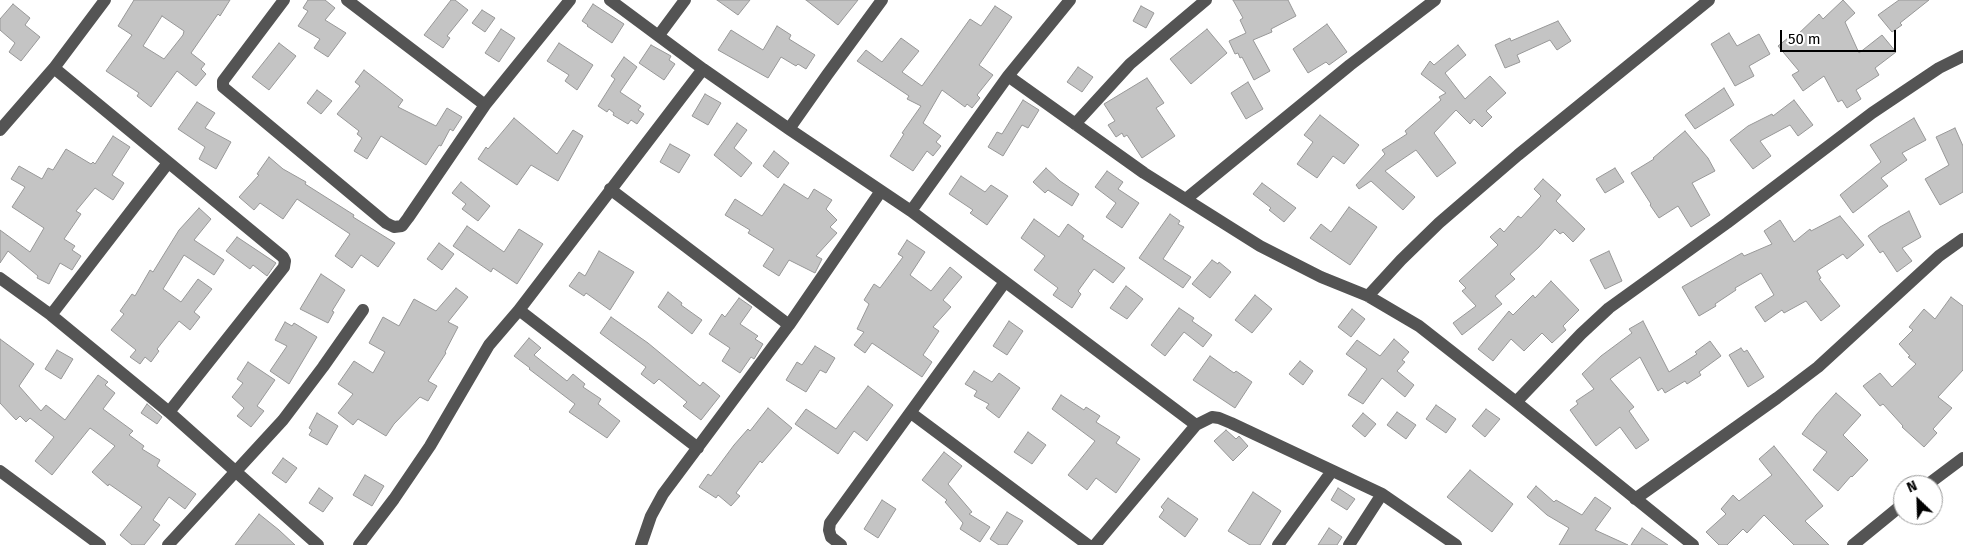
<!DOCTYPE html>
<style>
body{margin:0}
#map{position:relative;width:1963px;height:545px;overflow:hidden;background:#fff;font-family:"Fira Sans",sans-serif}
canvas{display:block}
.north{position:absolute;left:1893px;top:475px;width:50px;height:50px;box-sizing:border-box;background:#fff;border:1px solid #999;border-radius:50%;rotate:336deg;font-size:14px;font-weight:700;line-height:20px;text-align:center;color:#000}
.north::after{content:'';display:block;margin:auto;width:18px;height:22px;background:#000;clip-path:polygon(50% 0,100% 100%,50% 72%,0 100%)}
.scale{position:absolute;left:1780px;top:30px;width:116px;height:22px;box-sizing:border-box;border:2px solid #000;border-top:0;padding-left:6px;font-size:15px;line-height:18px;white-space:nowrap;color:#000;-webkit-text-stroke:4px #fff;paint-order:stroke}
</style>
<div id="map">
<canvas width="1963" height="545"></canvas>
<div class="north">N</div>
<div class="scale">50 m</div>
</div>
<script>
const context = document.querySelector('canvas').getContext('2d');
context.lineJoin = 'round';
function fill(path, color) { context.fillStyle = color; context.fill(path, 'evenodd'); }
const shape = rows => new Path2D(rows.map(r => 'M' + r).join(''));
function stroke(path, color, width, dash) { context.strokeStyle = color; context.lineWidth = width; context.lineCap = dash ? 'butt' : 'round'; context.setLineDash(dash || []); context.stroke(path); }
const building = shape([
 [134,0,230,0,220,16,218,14,191,53,205,64,201,69,206,74,196,86,177,71,151,107,137,96,139,93,106,71,132,35,118,26,134,0],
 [162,16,184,31,183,35,164,59,143,46,162,16],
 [308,0,325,0,335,8,325,20,346,33,328,57,314,48,320,39,298,26,308,11,303,8,308,0],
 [451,0,455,0,468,10,447,36,450,38,443,48,424,35,451,0],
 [717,0,750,0,738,15,717,0],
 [806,0,858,0,838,25,806,0],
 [1233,0,1288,0,1296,16,1271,29,1272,32,1253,40,1270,71,1254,80,1242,57,1240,58,1238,53,1235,54,1229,41,1246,33,1240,20,1243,18,1233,0],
 [1843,0,1855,13,1845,22,1859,53,1882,35,1896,52,1875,68,1879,75,1856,90,1861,99,1847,108,1842,100,1838,102,1824,76,1803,91,1792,75,1799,71,1778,46,1793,34,1795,37,1819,14,1823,19,1843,0],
 [1899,0,1929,0,1900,23,1902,25,1892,32,1878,15,1899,0],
 [13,4,30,18,25,25,40,37,21,61,9,52,15,43,0,30,0,19,13,4],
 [593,4,624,24,612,43,587,26,588,25,582,21,593,4],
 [995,6,1012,17,979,65,993,75,977,95,980,98,972,108,967,104,965,107,942,90,923,123,941,136,936,142,941,146,933,156,927,151,913,171,890,156,904,134,902,133,921,106,907,99,909,96,857,61,866,50,882,62,901,38,919,51,902,72,922,86,970,19,981,26,995,6],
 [1141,6,1154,13,1146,28,1133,21,1141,6],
 [482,10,495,18,485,32,472,23,482,10],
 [1558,21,1571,41,1557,50,1550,40,1517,55,1520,62,1505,68,1495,45,1510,38,1511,41,1558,21],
 [1327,24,1347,52,1329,65,1326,62,1308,73,1293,49,1327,24],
 [777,26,791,35,789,39,815,55,806,69,798,64,796,66,781,57,768,78,718,50,731,30,763,50,777,26],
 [501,29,515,38,499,62,485,53,501,29],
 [1207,29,1227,53,1191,84,1170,59,1207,29],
 [1729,33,1737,46,1759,34,1770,54,1749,66,1754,76,1735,86,1711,44,1729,33],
 [279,43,296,56,269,90,252,77,279,43],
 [559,43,593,65,577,90,565,81,569,75,547,61,559,43],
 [651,45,671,56,669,60,675,64,664,80,639,63,651,45],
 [1458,45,1466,55,1445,73,1465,99,1490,76,1506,93,1486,111,1492,117,1482,127,1474,119,1470,124,1456,110,1434,133,1456,163,1437,177,1416,150,1385,171,1415,197,1403,210,1371,181,1359,189,1356,185,1385,154,1382,150,1407,134,1405,131,1441,100,1439,97,1446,93,1421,74,1430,61,1434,65,1458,45],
 [624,57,637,67,620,92,641,106,638,110,644,114,637,124,631,120,628,124,613,115,614,113,609,109,607,112,598,106,615,79,611,76,624,57],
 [1078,67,1093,77,1082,92,1067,82,1078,67],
 [364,70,403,100,398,107,436,126,447,108,462,117,453,131,450,129,441,146,439,145,426,165,381,136,367,159,354,151,362,138,357,134,359,131,337,114,360,86,355,82,364,70],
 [1147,78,1164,103,1156,108,1175,136,1142,158,1127,135,1124,137,1122,133,1116,137,1108,125,1115,121,1104,104,1147,78],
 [1248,82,1263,109,1246,119,1231,93,1248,82],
 [1724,88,1734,105,1695,129,1685,115,1724,88],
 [317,90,332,101,321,114,307,103,317,90],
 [705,94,721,103,708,125,692,116,705,94],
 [1023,100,1039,110,1028,128,1022,125,1003,156,988,147,997,132,1002,134,1023,100],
 [1794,100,1813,125,1798,136,1790,125,1760,141,1771,156,1753,169,1730,140,1748,126,1772,114,1773,116,1794,100],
 [197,102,215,113,205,128,231,142,216,169,199,159,205,147,178,129,197,102],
 [1320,115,1359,145,1344,164,1333,156,1317,178,1297,164,1313,142,1304,135,1320,115],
 [514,118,557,154,573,130,583,136,558,181,531,165,517,185,478,159,486,147,488,149,514,118],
 [1914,118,1926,140,1902,153,1907,160,1881,178,1888,186,1853,213,1840,195,1881,162,1870,145,1914,118],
 [737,123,747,130,734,148,752,163,741,177,714,155,737,123],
 [1955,128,1963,146,1963,192,1940,205,1925,179,1949,165,1936,137,1955,128],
 [1685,131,1708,158,1715,171,1692,183,1710,215,1691,227,1678,206,1659,218,1650,205,1651,204,1631,173,1654,159,1653,158,1685,131],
 [113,136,130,147,112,175,124,183,113,200,95,188,76,211,81,214,64,239,75,246,72,250,81,256,72,270,60,263,49,284,37,278,38,276,8,251,0,263,0,230,30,252,44,228,12,207,25,187,11,179,19,166,42,179,48,168,53,170,66,149,91,164,93,162,95,164,113,136],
 [670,144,690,155,679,173,660,162,670,144],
 [774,151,789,163,778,178,763,166,774,151],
 [269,157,283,169,306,182,305,184,354,215,353,217,395,243,378,267,361,255,352,268,335,256,350,234,297,199,283,219,260,203,254,210,239,197,259,175,257,174,269,157],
 [1046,168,1060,181,1079,194,1072,206,1048,190,1045,193,1033,182,1046,168],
 [1615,168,1624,182,1605,193,1596,179,1615,168],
 [1107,171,1123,182,1118,189,1139,203,1122,228,1106,217,1116,203,1095,187,1107,171],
 [961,176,985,192,991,185,1008,196,987,225,970,213,973,210,949,194,961,176],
 [1543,179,1561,195,1556,201,1585,229,1573,242,1563,232,1560,234,1555,229,1539,247,1510,274,1515,279,1495,296,1502,304,1462,335,1453,323,1476,306,1462,291,1466,288,1459,281,1498,245,1490,237,1500,228,1504,232,1518,216,1521,218,1541,196,1534,189,1543,179],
 [461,182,490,206,478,221,462,209,466,204,452,193,461,182],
 [1262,183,1296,208,1284,222,1269,210,1271,208,1253,194,1262,183],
 [784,184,808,199,814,189,832,200,826,209,837,220,830,227,837,233,816,256,822,259,815,273,789,260,779,276,763,266,774,249,748,233,750,230,725,215,735,199,762,216,784,184],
 [1349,207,1377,227,1350,265,1310,238,1321,224,1331,232,1349,207],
 [199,208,211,219,194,240,224,260,214,275,184,255,163,289,181,302,198,279,212,289,194,312,200,317,190,330,179,321,157,349,159,351,151,362,145,357,140,364,130,357,136,350,111,330,124,314,120,311,132,294,135,296,150,270,153,272,179,230,199,208],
 [1909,211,1921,237,1902,248,1912,261,1897,272,1883,251,1880,253,1868,236,1880,227,1909,211],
 [1170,214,1180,221,1178,224,1184,227,1163,259,1191,277,1183,288,1139,258,1170,214],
 [1840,216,1864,245,1847,259,1843,254,1817,271,1821,278,1819,279,1840,306,1821,321,1806,301,1784,313,1782,310,1765,322,1755,307,1774,295,1761,273,1735,288,1736,290,1715,304,1716,306,1699,316,1682,287,1742,253,1744,256,1772,244,1764,231,1780,220,1794,242,1810,229,1811,231,1840,216],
 [1034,219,1059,237,1068,224,1084,236,1082,239,1125,268,1113,283,1094,269,1078,291,1081,294,1072,308,1053,295,1058,288,1034,270,1045,256,1021,238,1034,219],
 [467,226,504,252,519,229,543,244,517,284,493,268,491,272,453,246,467,226],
 [237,237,276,263,267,276,253,265,250,269,226,251,237,237],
 [907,240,925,252,910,275,931,291,950,267,962,277,943,300,951,307,933,327,939,331,923,355,932,362,922,377,872,343,865,353,854,345,864,332,857,329,869,304,864,300,874,284,880,288,903,257,898,254,907,240],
 [439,243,454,254,442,270,427,259,439,243],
 [599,251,634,272,610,310,586,293,584,296,569,286,579,272,585,276,599,251],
 [1609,251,1622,281,1605,289,1590,260,1609,251],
 [1212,260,1218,264,1219,262,1231,272,1210,298,1192,284,1212,260],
 [321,274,345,290,332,311,334,312,328,323,300,309,321,274],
 [1551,281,1579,310,1563,326,1566,330,1552,343,1542,333,1524,351,1511,339,1493,361,1478,349,1509,311,1513,315,1533,295,1535,298,1551,281],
 [1126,286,1143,299,1127,319,1110,308,1126,286],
 [456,288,468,297,448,322,458,327,445,352,446,353,428,381,437,386,428,401,420,397,394,424,386,436,358,419,353,425,338,413,353,394,338,384,354,361,373,373,385,352,369,343,383,317,399,326,414,299,436,311,456,288],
 [668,292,682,303,681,305,702,320,692,334,658,307,668,292],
 [1255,295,1272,309,1252,333,1235,320,1255,295],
 [1951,297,1963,306,1963,370,1938,397,1952,408,1933,429,1937,433,1924,447,1902,427,1903,426,1883,404,1880,406,1863,386,1880,373,1892,387,1916,364,1908,357,1910,356,1899,344,1913,330,1909,327,1924,309,1935,319,1951,297],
 [739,298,752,307,740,324,758,336,755,339,763,344,754,359,751,357,740,373,722,361,730,348,709,334,722,314,725,317,739,298],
 [1179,308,1194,318,1192,321,1212,335,1203,347,1184,332,1165,356,1151,345,1179,308],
 [1352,309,1365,319,1351,337,1338,327,1352,309],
 [611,317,648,343,700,386,703,382,720,396,701,420,683,406,687,402,659,379,654,384,641,374,646,367,600,333,611,317],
 [1009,321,1023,331,1007,355,993,346,1009,321],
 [1643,321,1669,372,1697,354,1695,352,1710,341,1721,356,1699,372,1701,375,1687,384,1685,381,1665,393,1662,388,1658,391,1640,357,1610,379,1634,407,1629,411,1649,440,1636,449,1620,427,1596,446,1570,410,1578,404,1576,401,1594,389,1582,374,1601,356,1632,333,1629,329,1643,321],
 [285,322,292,326,294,323,317,337,289,384,270,371,287,346,275,340,285,322],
 [529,338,541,348,534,355,567,381,573,374,585,384,583,387,601,399,598,404,620,421,607,438,569,412,575,404,529,369,530,368,514,356,529,338],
 [0,339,34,364,19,386,41,411,46,405,65,420,98,375,108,382,105,385,115,393,103,409,133,431,129,435,144,446,142,449,160,460,157,466,196,494,185,509,169,497,153,520,160,525,144,545,132,545,120,535,142,507,109,484,108,486,92,472,115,446,90,428,52,475,35,461,54,437,30,418,26,422,20,416,16,420,0,403,0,339],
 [1394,339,1409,352,1402,360,1405,362,1397,371,1414,385,1405,397,1382,378,1363,404,1348,395,1367,369,1346,354,1357,340,1380,356,1394,339],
 [815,346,835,358,826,373,820,370,806,392,786,380,797,362,802,365,815,346],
 [1741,348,1744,352,1747,350,1764,377,1748,387,1729,355,1741,348],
 [57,350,73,359,61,379,45,369,57,350],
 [1210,356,1234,373,1236,371,1252,382,1235,408,1193,380,1210,356],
 [1300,361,1313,371,1303,385,1289,374,1300,361],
 [248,362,275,380,257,406,264,411,251,427,237,416,244,408,232,397,243,383,237,379,248,362],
 [974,371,992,382,999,373,1020,388,999,418,986,408,989,404,974,396,977,391,965,384,974,371],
 [868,386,893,405,867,441,854,431,838,454,795,424,806,409,836,429,868,386],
 [1836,393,1861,415,1843,435,1868,460,1852,477,1851,476,1838,491,1813,470,1827,452,1802,434,1816,415,1836,393],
 [1061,395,1084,410,1086,407,1100,416,1096,422,1120,437,1116,443,1140,459,1116,493,1096,478,1087,490,1068,475,1095,441,1052,409,1061,395],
 [147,404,162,417,157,424,141,413,147,404],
 [1436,405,1456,419,1446,433,1426,419,1436,405],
 [768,408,792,428,762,463,760,461,736,493,740,496,731,506,718,495,716,498,699,487,708,474,711,476,734,445,748,429,750,431,768,408],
 [1486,409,1500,419,1485,437,1472,426,1486,409],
 [1397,412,1416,425,1406,439,1387,425,1397,412],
 [317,413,338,426,327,445,309,435,312,430,309,428,317,413],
 [1363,413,1376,424,1365,437,1352,426,1363,413],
 [1226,430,1236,439,1239,436,1248,446,1233,461,1214,441,1226,430],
 [1028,432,1046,445,1032,464,1014,452,1028,432],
 [1774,446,1823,506,1805,521,1829,545,1794,545,1764,515,1747,533,1743,529,1727,545,1719,545,1706,532,1726,514,1721,509,1733,495,1739,501,1772,475,1759,459,1774,446],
 [944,452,962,466,948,484,972,512,969,514,990,527,980,542,960,529,963,523,945,502,947,500,922,480,944,452],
 [283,458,297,468,286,483,272,473,283,458],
 [1470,470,1513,504,1492,532,1447,497,1470,470],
 [365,475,384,486,372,506,353,495,365,475],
 [1536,486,1554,502,1556,500,1582,515,1595,497,1611,508,1595,530,1628,545,1559,545,1569,528,1547,515,1527,497,1536,486],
 [319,488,333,498,323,512,309,503,319,488],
 [1338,488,1355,499,1347,510,1331,500,1338,488],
 [1253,492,1281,511,1260,545,1250,545,1228,531,1253,492],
 [1168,498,1198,519,1185,537,1159,517,1164,510,1161,507,1168,498],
 [882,500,896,509,878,538,864,529,882,500],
 [1007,512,1023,521,1007,545,999,545,990,539,1007,512],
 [259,514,279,530,295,545,235,545,259,514],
 [1329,528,1342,537,1337,545,1318,545,1329,528],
 [1642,528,1668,545,1631,545,1642,528]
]);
const minor = shape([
 [284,0,223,81,223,87,386,223,394,227,402,226,408,218,485,105,570,0],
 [347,0,485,105],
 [610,0,703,69,789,129,911,211,1196,425],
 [659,35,685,0],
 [54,68,283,257,285,261,284,267,169,412],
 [1008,76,1144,173,1260,246,1321,277,1368,296,1419,326,1516,402,1693,545],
 [1075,124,1130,64,1206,0],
 [789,129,827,75,882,0],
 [0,130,54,68,105,0],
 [610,189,789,325],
 [1186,199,1350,65,1435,0],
 [911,211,1008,76,1070,0],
 [0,278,51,315,169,412,318,545],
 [1368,296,1401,260,1439,223,1518,155,1709,0],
 [519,310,698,448],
 [51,315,168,163],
 [1516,402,1581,334,1609,308,1727,223,1872,113,1939,68,1963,56],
 [911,413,1088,545],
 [0,471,100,545],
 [1927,485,1963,458],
 [1635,499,1777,398,1818,367,1939,256,1963,239],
 [168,545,283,420,323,367,363,310],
 [359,545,394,499,430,446,489,345,519,310,703,69],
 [641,545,651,516,663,494,789,325,881,191],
 [841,545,831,537,829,530,830,523,1005,282],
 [1095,545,1196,425,1212,417,1219,418,1231,423,1382,494,1456,545],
 [1278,545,1332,471],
 [1349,545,1382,494],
 [1853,545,1903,504]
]);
fill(building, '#c4c4c4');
stroke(building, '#989898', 1);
stroke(minor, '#545454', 12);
</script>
